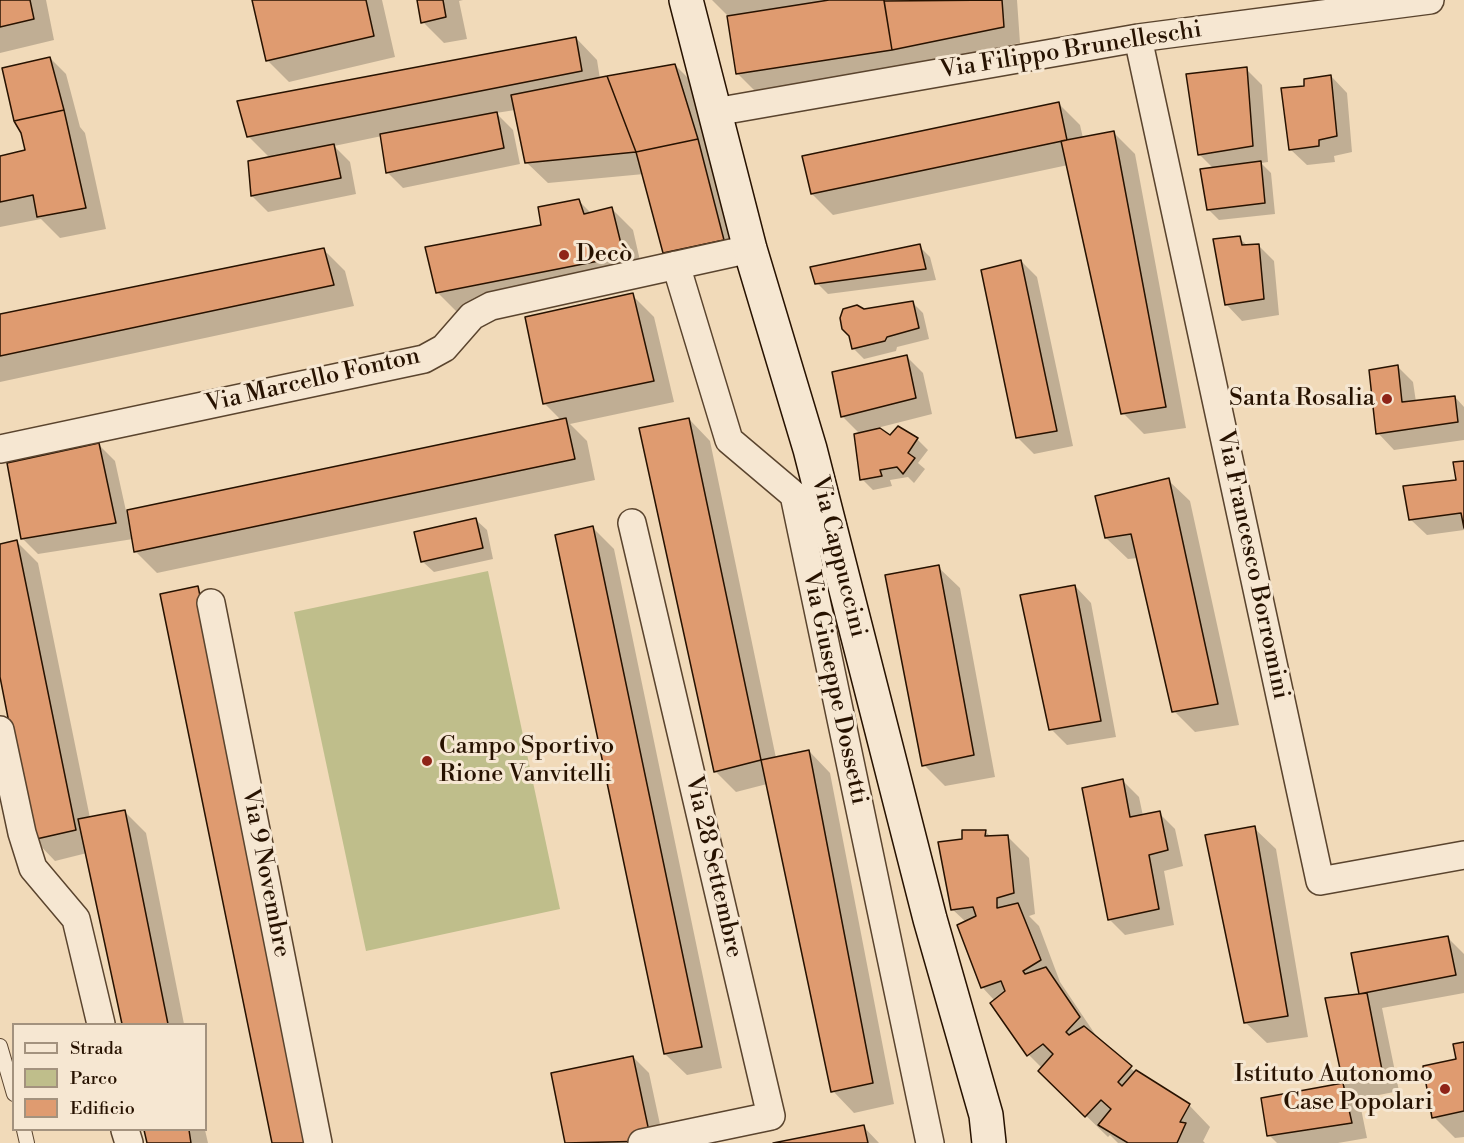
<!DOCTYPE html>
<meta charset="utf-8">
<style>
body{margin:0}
#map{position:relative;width:1464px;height:1143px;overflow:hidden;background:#f1dab9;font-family:"Libre Bodoni",serif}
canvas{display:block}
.legend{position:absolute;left:12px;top:1023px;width:195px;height:108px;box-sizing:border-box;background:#f6e7d2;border:2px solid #a3927e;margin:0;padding:8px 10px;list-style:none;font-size:18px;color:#271200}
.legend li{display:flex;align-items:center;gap:12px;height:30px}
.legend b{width:30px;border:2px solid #a3927e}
</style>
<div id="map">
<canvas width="1464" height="1143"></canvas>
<ul class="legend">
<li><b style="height:8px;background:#f6e7d2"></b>Strada</li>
<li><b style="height:16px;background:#bfbe8b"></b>Parco</li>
<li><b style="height:16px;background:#df9b70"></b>Edificio</li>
</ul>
</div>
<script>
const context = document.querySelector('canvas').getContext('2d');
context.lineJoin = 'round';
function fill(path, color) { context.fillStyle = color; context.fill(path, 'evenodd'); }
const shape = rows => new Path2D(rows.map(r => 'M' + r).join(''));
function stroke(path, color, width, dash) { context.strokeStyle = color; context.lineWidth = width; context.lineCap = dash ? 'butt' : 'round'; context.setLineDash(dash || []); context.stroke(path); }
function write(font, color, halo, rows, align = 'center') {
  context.font = font + ' "Libre Bodoni",serif'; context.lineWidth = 6; context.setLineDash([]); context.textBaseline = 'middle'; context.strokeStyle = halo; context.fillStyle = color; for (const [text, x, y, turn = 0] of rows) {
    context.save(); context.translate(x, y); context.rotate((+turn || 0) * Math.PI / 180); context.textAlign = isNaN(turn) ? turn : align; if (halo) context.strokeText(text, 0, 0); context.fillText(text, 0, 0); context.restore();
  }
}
const green = shape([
 [488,571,560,909,366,951,294,612]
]);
const shadow = shape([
 [0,0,46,0,54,40,0,53],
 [254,0,382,0,395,57,289,82,267,60],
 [419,0,463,0,459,1,467,39,444,43,423,22],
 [712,0,1017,0,1020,43,759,95,738,74,729,17],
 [576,38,597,60,600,79,675,65,691,81,739,256,680,269,664,252,644,174,548,183,526,162,515,110,496,113,513,130,520,164,403,188,387,172,382,136,334,146,350,162,356,194,268,212,252,196,270,158,249,137,239,102],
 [50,58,66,74,80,127,85,133,106,229,60,238,41,219,0,227,0,157,27,152],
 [1246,69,1262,85,1268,162,1261,163,1271,173,1275,214,1219,220,1208,209,1214,169,1199,154],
 [1331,76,1347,93,1352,152,1334,156,1335,162,1307,165,1290,149,1305,88],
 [1059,104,1080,125,1083,138,1113,132,1135,154,1186,428,1144,434,1123,413,1068,165,833,215,812,194],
 [578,200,592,214,611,208,633,230,644,278,459,314,437,292,543,226],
 [1239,238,1248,246,1258,245,1274,261,1279,315,1242,321,1226,304],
 [919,246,930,257,936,280,828,294,817,283],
 [324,250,345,271,354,306,0,382,0,316],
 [1021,261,1037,277,1073,446,1034,454,1018,438,982,271],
 [632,295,654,317,674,402,570,424,587,441,595,480,157,573,136,552,133,539,38,554,22,538,99,445,115,461,126,511,561,420,545,404,526,318],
 [912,302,923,313,929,339,897,347,896,351,864,359,853,348,842,318,863,310],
 [907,357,923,373,932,414,877,428,890,437,917,439,928,450,918,463,925,469,914,483,908,477,890,480,892,486,873,490,862,479,860,434,842,416],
 [1397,366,1413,382,1416,402,1455,397,1464,407,1464,440,1394,450,1378,433],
 [689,419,710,441,776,758,809,751,830,773,894,1104,854,1113,833,1091,767,784,736,792,715,771],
 [1464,463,1464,530,1427,535,1410,519,1458,481],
 [1168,480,1190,501,1239,725,1195,732,1174,711,1138,558,1128,559,1106,538],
 [476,520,487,530,493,559,434,572,423,562,416,533],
 [593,528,614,549,722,1068,687,1075,665,1054],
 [17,542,38,563,90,818,125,812,146,833,184,1024,123,1024,87,853,55,861,34,839,0,669,0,545],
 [938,567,960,588,995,777,945,786,924,765],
 [1075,586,1091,603,1116,737,1067,745,1051,729],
 [1123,781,1139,797,1143,816,1159,813,1175,829,1183,866,1164,871,1174,925,1125,935,1109,919],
 [1254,828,1276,849,1308,1037,1267,1043,1245,1022],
 [986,832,991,837,1008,837,1029,858,1035,914,1029,916,1039,926,1060,982,1099,1040,1136,1073,1189,1105,1210,1127,1203,1141,1205,1143,1118,1143,1110,1135,1108,1137,1040,1071,1042,1068,1029,1055,995,1001,982,987,966,922,952,909,964,840],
 [1448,938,1464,954,1464,993,1382,1008,1399,1091,1359,1099,1367,1138,1338,1143,1277,1143,1269,1135,1262,1099,1345,1085,1326,1000,1361,996,1353,955],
 [1464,1043,1464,1137,1455,1138,1434,1117],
 [633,1057,649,1073,664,1143,566,1143,552,1074],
 [863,1126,879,1143,781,1143],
 [146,1130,205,1130,208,1143,148,1143]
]);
const building = shape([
 [0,0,30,0,34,19,0,27,0,0],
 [252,0,366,0,374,36,266,61,252,0],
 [417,0,443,0,446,17,421,23,417,0],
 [829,0,884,0,892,50,736,74,727,16,829,0],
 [1002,0,1004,27,892,50,884,1,1002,0],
 [576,37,582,71,247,137,237,101,576,37],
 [50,57,64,110,14,121,2,68,50,57],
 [675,64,698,139,636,152,607,76,675,64],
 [1247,67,1253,146,1198,155,1186,74,1247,67],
 [1331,75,1337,136,1319,140,1319,146,1289,150,1281,88,1304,86,1304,79,1331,75],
 [607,76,636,152,525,163,511,95,607,76],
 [1059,102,1067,140,811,194,802,156,1059,102],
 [64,110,86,208,37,217,33,195,0,202,0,156,25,150,21,133,14,121,64,110],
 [497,112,504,148,386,173,380,134,497,112],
 [1114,131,1166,407,1121,414,1061,141,1114,131],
 [698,139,724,240,663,253,636,152,698,139],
 [334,144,341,178,251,196,248,161,334,144],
 [1261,161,1265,203,1207,210,1200,169,1261,161],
 [579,199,584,214,612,207,624,256,436,293,425,247,541,225,538,207,579,199],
 [1240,236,1242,245,1259,244,1264,299,1225,305,1213,239,1240,236],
 [920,244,926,269,815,284,810,267,920,244],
 [324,248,334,285,0,356,0,314,324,248],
 [1021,260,1057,431,1016,438,981,270,1021,260],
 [633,293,654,381,543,404,525,317,633,293],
 [913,301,919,328,887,337,885,341,852,349,849,336,842,329,840,318,843,309,857,305,864,309,913,301],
 [907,355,916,398,841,417,832,372,907,355],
 [1398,365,1402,402,1455,396,1458,422,1376,434,1369,370,1398,365],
 [566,418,575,459,134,552,127,510,566,418],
 [689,418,761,760,714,772,639,428,689,418],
 [898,426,918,438,908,453,915,458,903,474,897,467,880,470,882,476,860,480,854,434,880,428,890,435,898,426],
 [99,443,116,523,21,539,7,463,99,443],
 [1464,461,1464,528,1461,513,1409,520,1403,486,1456,480,1453,462,1464,461],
 [1169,478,1218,704,1172,712,1131,534,1105,538,1095,496,1169,478],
 [476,518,483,548,421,562,414,532,476,518],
 [593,526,702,1047,664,1054,555,535,593,526],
 [17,540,76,830,32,840,0,677,0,544,17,540],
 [939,565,974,755,922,766,885,575,939,565],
 [1075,585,1101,721,1049,730,1020,595,1075,585],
 [198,586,312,1143,272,1143,160,594,198,586],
 [809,750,873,1083,831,1092,761,760,809,750],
 [1123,779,1130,817,1160,811,1168,850,1149,855,1159,909,1108,920,1082,788,1123,779],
 [125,810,168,1024,122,1024,78,819,125,810],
 [1255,826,1288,1016,1244,1023,1205,835,1255,826],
 [962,830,986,830,985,836,1008,835,1014,893,997,898,997,908,1018,903,1041,960,1023,971,1025,974,1046,967,1080,1017,1066,1032,1069,1035,1084,1026,1132,1066,1118,1082,1122,1086,1136,1070,1190,1104,1180,1122,1186,1123,1177,1143,1128,1143,1098,1125,1111,1109,1101,1100,1085,1117,1038,1071,1053,1054,1043,1044,1027,1056,990,1003,1005,991,1001,981,981,988,957,925,976,916,973,907,951,910,938,842,962,839,962,830],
 [1448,936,1456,975,1359,994,1351,953,1448,936],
 [1367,993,1383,1075,1343,1083,1325,998,1367,993],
 [1464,1042,1464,1111,1432,1118,1423,1066,1456,1059,1453,1044,1464,1042],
 [633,1056,651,1141,565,1143,551,1073,633,1056],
 [1343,1083,1352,1123,1267,1136,1261,1098,1343,1083],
 [864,1125,868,1143,773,1143,864,1125],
 [144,1130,189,1130,191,1143,147,1143,144,1130]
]);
const lane = shape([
 [0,1046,14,1094],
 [24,1130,27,1143]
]);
const street = shape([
 [1138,38,1320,881,1464,855],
 [715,112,1138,38,1430,0],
 [676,265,729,440,794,495,930,1143],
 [0,449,424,359,444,348,472,316,491,306,750,249],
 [632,523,771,1116,642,1143],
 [211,603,318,1143],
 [0,730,22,833,33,868,76,919,101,1024],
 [125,1130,129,1143]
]);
const secondary = shape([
 [686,0,750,249,810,449,930,919,986,1115,989,1143]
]);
const markers = [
 [564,255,6,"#8f2418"],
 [1387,399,6,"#8f2418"],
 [427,761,6,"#8f2418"],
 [1445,1089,6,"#8f2418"]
];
const streetNames = [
 ["Via Filippo Brunelleschi",1071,51,-9],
 ["Via Marcello Fonton",313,381,-13],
 ["Via Cappuccini",838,557,76],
 ["Via Francesco Borromini",1252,565,78],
 ["Via Giuseppe Dossetti",834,688,78],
 ["Via 28 Settembre",713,867,77],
 ["Via 9 Novembre",265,873,79]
];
const poiNames = [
 ["Decò",576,255],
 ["Santa Rosalia",1375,399,"right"],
 ["Campo Sportivo",439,747],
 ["Rione Vanvitelli",439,775],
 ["Istituto Autonomo",1433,1075,"right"],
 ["Case Popolari",1433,1103,"right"]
];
fill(green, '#bfbe8b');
fill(shadow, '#0003');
fill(building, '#df9b70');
stroke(building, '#271200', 1.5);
stroke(lane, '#5a442e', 16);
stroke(street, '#5a442e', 30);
stroke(secondary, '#271200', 36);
stroke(lane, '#f6e7d2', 14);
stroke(street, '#f6e7d2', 27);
stroke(secondary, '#f6e7d2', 33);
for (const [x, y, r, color] of markers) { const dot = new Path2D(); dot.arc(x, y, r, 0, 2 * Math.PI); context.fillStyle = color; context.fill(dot); stroke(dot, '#f6e7d2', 2); }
write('24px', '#271200', '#f6e7d2', streetNames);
write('24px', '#271200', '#f6e7d2', poiNames, 'left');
</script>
